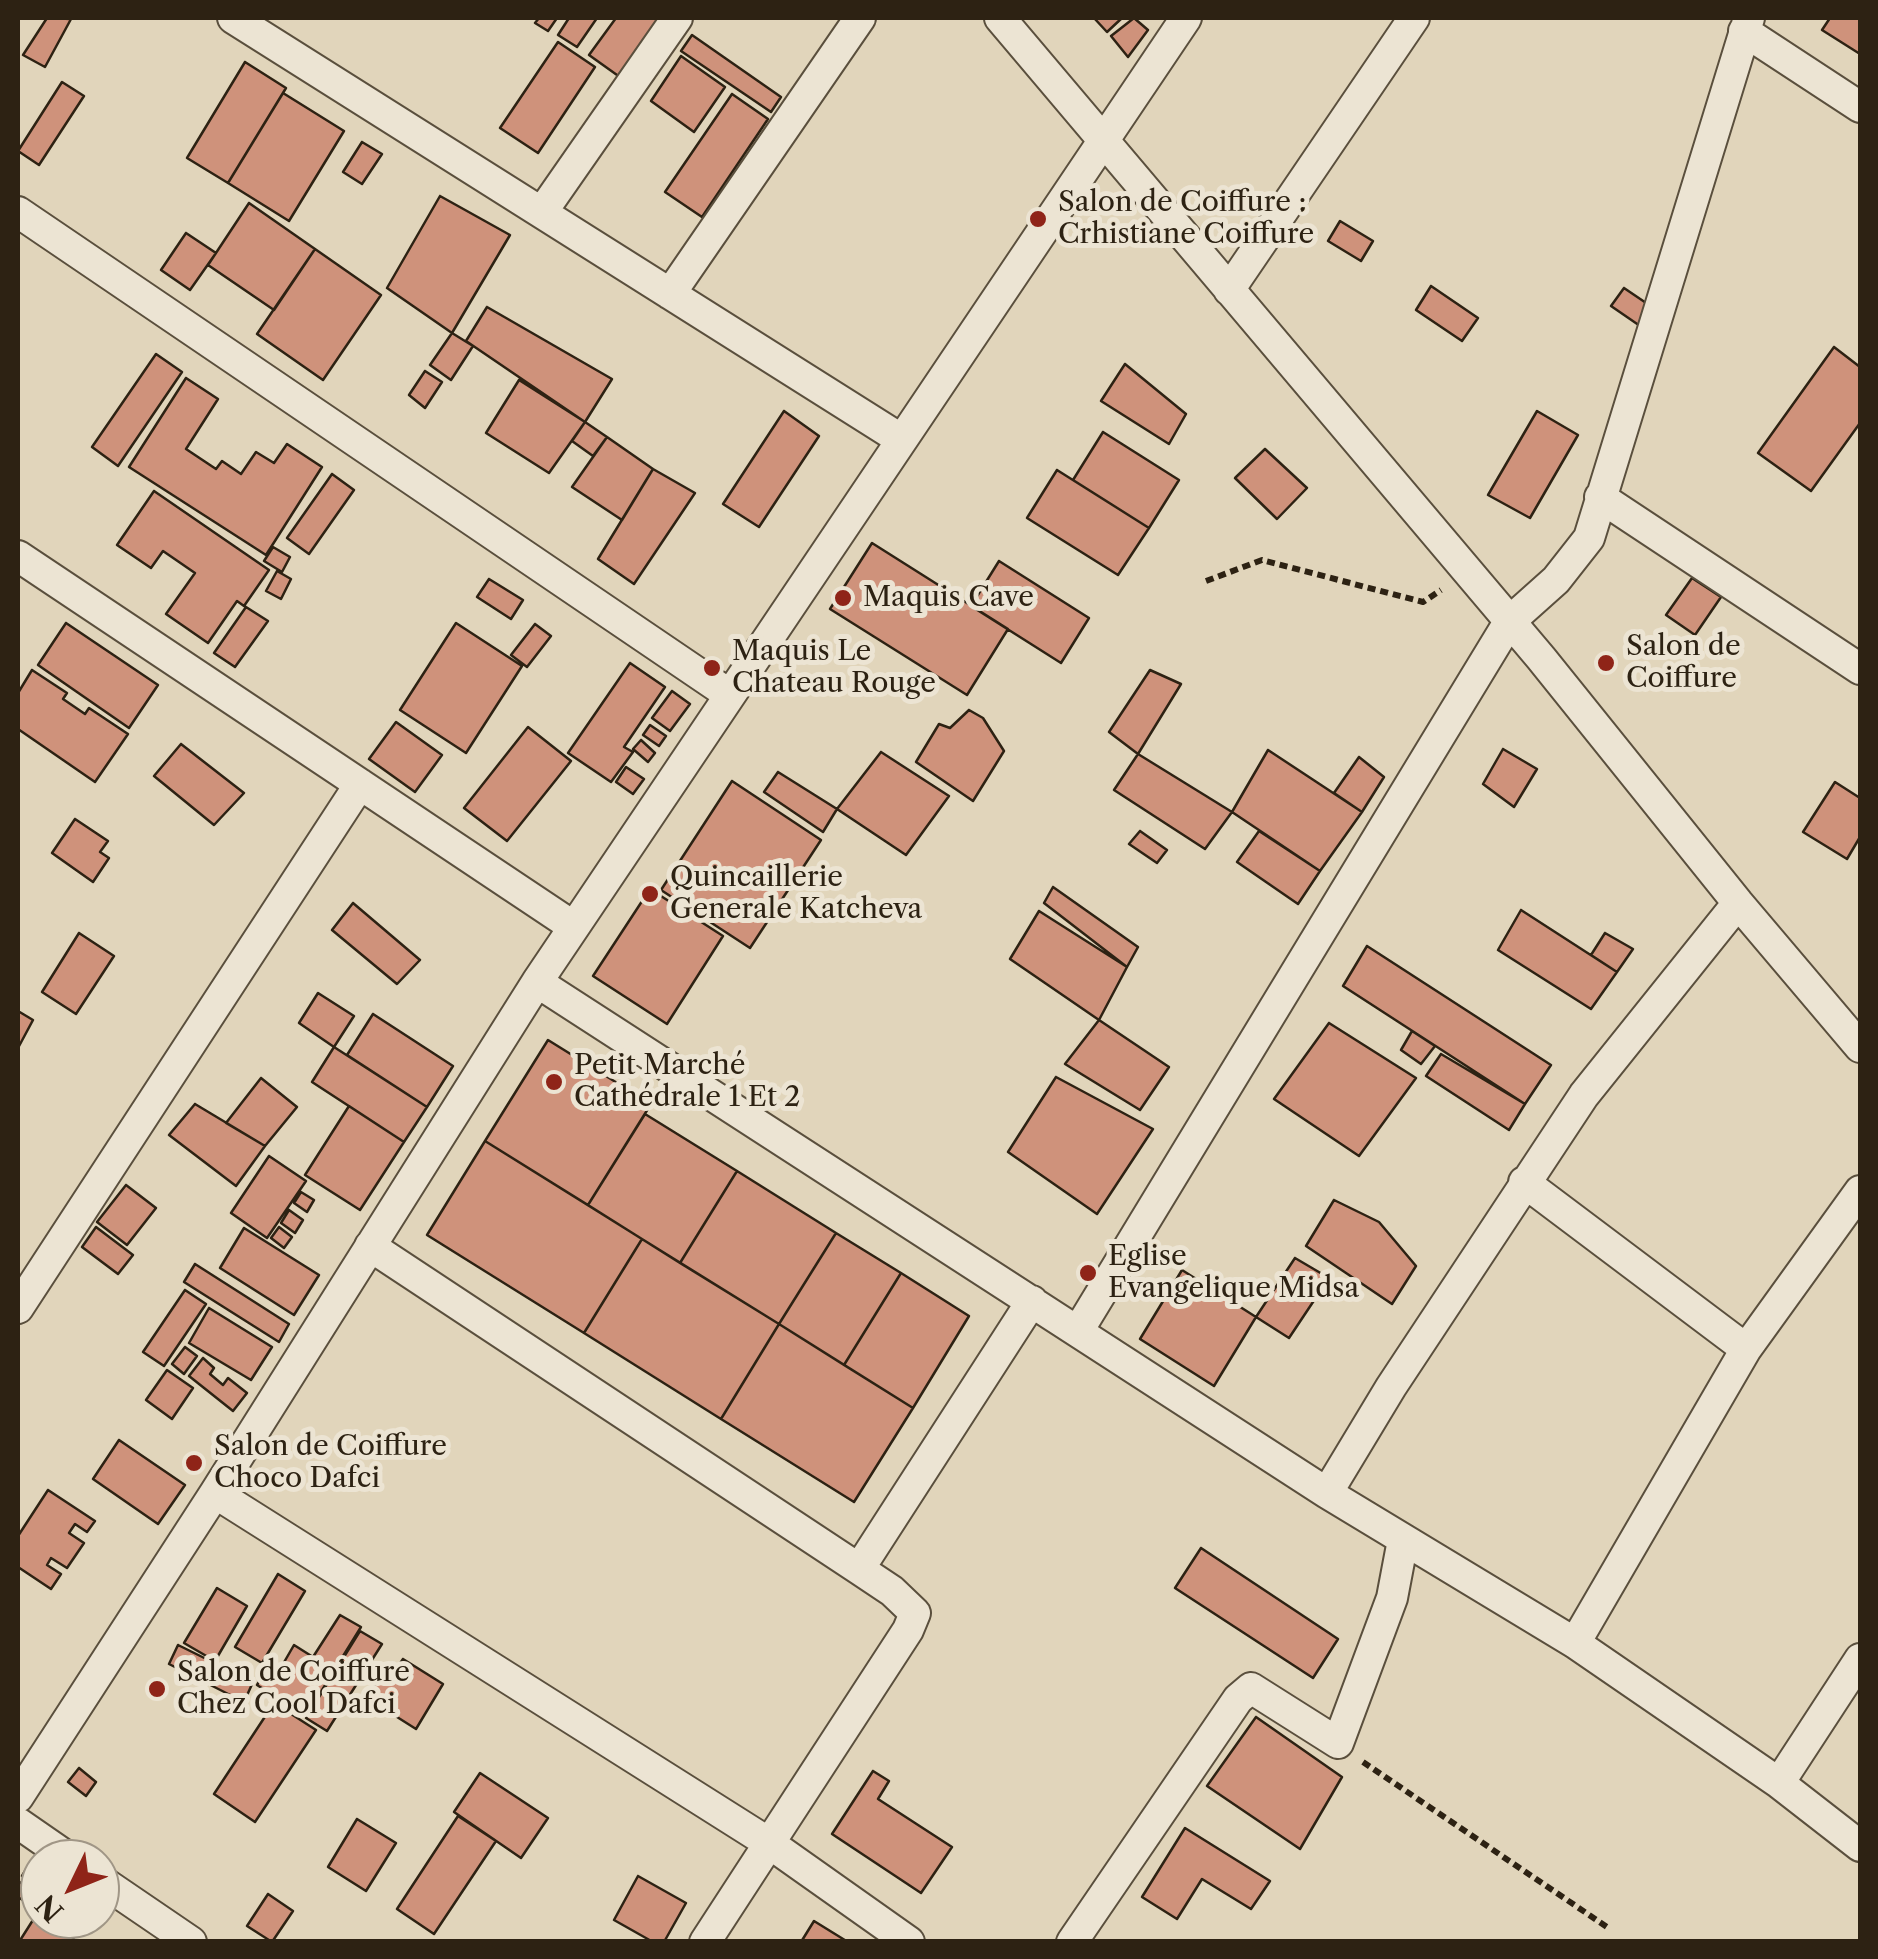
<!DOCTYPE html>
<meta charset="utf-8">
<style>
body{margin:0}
#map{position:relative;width:1878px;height:1959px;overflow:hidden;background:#e1d5bb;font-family:"Libre Caslon Text",serif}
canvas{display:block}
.frame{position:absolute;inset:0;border:20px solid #2d2213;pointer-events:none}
.north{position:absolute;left:20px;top:1839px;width:100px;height:100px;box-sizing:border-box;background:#ece4d3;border:2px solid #a09686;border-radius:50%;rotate:227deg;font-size:28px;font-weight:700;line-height:40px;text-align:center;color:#2d2213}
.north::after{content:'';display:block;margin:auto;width:35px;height:45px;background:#8f2418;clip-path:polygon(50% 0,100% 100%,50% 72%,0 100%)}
</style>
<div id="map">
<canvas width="1878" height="1959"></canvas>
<div class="frame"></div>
<div class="north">N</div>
</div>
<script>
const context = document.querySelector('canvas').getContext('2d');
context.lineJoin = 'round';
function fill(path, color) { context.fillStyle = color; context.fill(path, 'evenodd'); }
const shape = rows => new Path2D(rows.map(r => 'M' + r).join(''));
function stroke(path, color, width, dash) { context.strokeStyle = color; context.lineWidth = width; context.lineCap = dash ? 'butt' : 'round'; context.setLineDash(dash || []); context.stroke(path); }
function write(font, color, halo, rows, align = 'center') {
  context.font = font + ' "Libre Caslon Text",serif'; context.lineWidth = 10; context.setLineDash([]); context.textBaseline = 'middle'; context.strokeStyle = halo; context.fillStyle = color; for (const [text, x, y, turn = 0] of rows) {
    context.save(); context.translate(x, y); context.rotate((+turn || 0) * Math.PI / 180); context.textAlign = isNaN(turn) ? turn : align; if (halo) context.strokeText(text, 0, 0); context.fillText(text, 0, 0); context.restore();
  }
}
const building = shape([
 [47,18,71,19,45,67,23,55,47,18],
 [539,18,557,18,548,31,535,23,539,18],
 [569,18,597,18,577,47,558,35,569,18],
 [616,18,668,18,624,80,589,55,616,18],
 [1094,18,1122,18,1107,32,1094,18],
 [1134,18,1148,30,1128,57,1111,36,1134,18],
 [1830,18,1860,18,1860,54,1822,30,1830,18],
 [692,35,781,97,771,112,681,51,692,35],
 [558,42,595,67,538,153,500,128,558,42],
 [681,56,725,87,694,132,651,101,681,56],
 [245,62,286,88,228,183,187,158,245,62],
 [62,82,84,96,39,165,18,151,62,82],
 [283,93,344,131,289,221,228,183,283,93],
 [732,94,768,119,702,217,665,192,732,94],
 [362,142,382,154,362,184,343,172,362,142],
 [440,196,510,235,452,333,387,288,440,196],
 [249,203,315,249,274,310,208,265,249,203],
 [1340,221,1373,241,1361,261,1328,241,1340,221],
 [186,233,216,253,190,290,161,270,186,233],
 [315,249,381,295,323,380,257,334,315,249],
 [1431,286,1478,318,1462,341,1416,310,1431,286],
 [1624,288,1655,309,1643,328,1611,306,1624,288],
 [487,307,612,379,585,422,466,341,487,307],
 [452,333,473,346,451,380,430,365,452,333],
 [1834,347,1860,367,1860,423,1811,491,1758,453,1834,347],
 [156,354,182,372,118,466,92,447,156,354],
 [1125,364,1186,414,1169,444,1101,401,1125,364],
 [425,371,442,382,425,408,409,395,425,371],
 [186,378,218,399,186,449,216,469,222,461,241,474,256,452,274,463,287,444,322,467,266,555,129,467,186,378],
 [519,380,585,422,549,473,486,433,519,380],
 [784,411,819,436,759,527,723,504,784,411],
 [1537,411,1578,435,1530,518,1488,495,1537,411],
 [585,422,607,437,593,456,572,441,585,422],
 [1103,432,1179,480,1149,528,1073,480,1103,432],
 [607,437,653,469,622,520,572,487,607,437],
 [1265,449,1307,488,1277,519,1235,478,1265,449],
 [653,469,695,493,634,584,598,559,653,469],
 [1057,470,1149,528,1118,575,1027,518,1057,470],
 [332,474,354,490,309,554,287,538,332,474],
 [154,491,269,570,244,606,237,601,208,643,166,614,195,573,163,551,151,568,117,545,154,491],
 [872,543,1008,629,967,695,830,609,872,543],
 [273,547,290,557,282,572,264,561,273,547],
 [999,561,1089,618,1061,663,971,606,999,561],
 [277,571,291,579,281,599,266,591,277,571],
 [1692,578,1721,597,1695,635,1666,615,1692,578],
 [489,579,523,600,511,619,477,597,489,579],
 [246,607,268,621,235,667,214,653,246,607],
 [66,623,158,685,129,728,38,665,66,623],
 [456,623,522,666,466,753,400,710,456,623],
 [535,624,551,636,527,667,511,655,535,624],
 [630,663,665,687,624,747,633,752,611,782,568,753,630,663],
 [32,670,67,693,63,699,85,714,89,708,128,734,95,782,18,729,18,693,32,670],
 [1150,670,1181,684,1138,754,1109,732,1150,670],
 [672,691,690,704,670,731,652,718,672,691],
 [969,710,983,718,1004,751,973,801,916,762,939,724,950,728,969,710],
 [396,722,442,755,415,792,369,759,396,722],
 [650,725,666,736,659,746,643,735,650,725],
 [528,727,571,761,507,841,464,808,528,727],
 [641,740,655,753,648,762,633,749,641,740],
 [181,744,244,793,214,825,154,776,181,744],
 [1503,749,1537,769,1514,807,1483,784,1503,749],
 [1268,750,1362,812,1320,871,1232,812,1268,750],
 [881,752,949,796,906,855,837,809,881,752],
 [1138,754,1232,812,1205,849,1114,790,1138,754],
 [1359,757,1384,777,1362,812,1334,793,1359,757],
 [626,767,644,779,633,794,616,782,626,767],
 [778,772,837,809,823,832,764,792,778,772],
 [732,781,821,840,750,948,661,890,732,781],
 [1835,782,1860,798,1860,837,1847,859,1803,832,1835,782],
 [75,819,108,841,100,852,109,858,93,882,52,853,75,819],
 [1140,831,1167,850,1157,863,1129,844,1140,831],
 [1259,831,1320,871,1298,904,1237,862,1259,831],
 [1053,887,1138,947,1127,967,1044,903,1053,887],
 [650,889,723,936,667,1024,593,976,650,889],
 [353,903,420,960,397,984,332,930,353,903],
 [1521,910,1617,972,1591,1009,1498,950,1521,910],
 [1039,911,1127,967,1099,1020,1010,959,1039,911],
 [79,933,114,956,76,1014,42,992,79,933],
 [1605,933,1633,949,1617,972,1591,955,1605,933],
 [1367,946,1551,1065,1525,1104,1343,986,1367,946],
 [318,993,354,1016,334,1047,299,1023,318,993],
 [18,1011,33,1020,18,1048,18,1011],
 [373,1014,453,1066,427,1107,347,1055,373,1014],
 [1099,1020,1169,1067,1140,1110,1065,1064,1099,1020],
 [1329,1023,1416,1078,1359,1156,1274,1099,1329,1023],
 [1412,1031,1435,1046,1421,1064,1401,1050,1412,1031],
 [548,1040,651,1104,588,1205,485,1141,548,1040],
 [334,1047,427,1107,404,1142,312,1082,334,1047],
 [1441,1054,1525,1104,1509,1130,1426,1076,1441,1054],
 [1056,1077,1153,1129,1097,1214,1008,1152,1056,1077],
 [261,1078,297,1107,265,1146,226,1123,261,1078],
 [195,1104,265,1146,236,1186,169,1135,195,1104],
 [349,1106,404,1142,360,1210,305,1175,349,1106],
 [645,1114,737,1171,680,1263,588,1205,645,1114],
 [485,1141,642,1239,584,1333,427,1235,485,1141],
 [269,1156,306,1181,267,1238,231,1213,269,1156],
 [737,1171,836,1233,779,1324,680,1263,737,1171],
 [126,1185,156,1208,127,1245,97,1222,126,1185],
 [301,1192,314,1200,307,1212,294,1203,301,1192],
 [1334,1200,1379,1222,1416,1266,1392,1304,1306,1246,1334,1200],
 [289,1210,303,1220,295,1233,281,1223,289,1210],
 [96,1227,133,1255,118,1274,82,1247,96,1227],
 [279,1227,292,1237,284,1248,271,1238,279,1227],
 [244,1228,319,1275,294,1315,220,1268,244,1228],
 [836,1233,901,1273,844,1365,779,1324,836,1233],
 [642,1239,779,1324,721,1419,584,1333,642,1239],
 [1295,1258,1329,1278,1289,1338,1256,1317,1295,1258],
 [195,1264,289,1324,279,1342,184,1282,195,1264],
 [1182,1270,1256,1317,1214,1386,1140,1339,1182,1270],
 [901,1273,969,1316,913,1408,844,1365,901,1273],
 [185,1290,206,1304,164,1366,143,1352,185,1290],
 [209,1308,272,1347,251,1380,189,1343,209,1308],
 [779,1324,913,1408,854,1502,721,1419,779,1324],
 [185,1347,197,1356,184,1374,172,1364,185,1347],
 [203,1358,214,1368,210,1374,223,1385,228,1378,247,1393,233,1411,189,1376,203,1358],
 [167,1370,193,1388,172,1419,146,1400,167,1370],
 [119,1440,185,1485,158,1524,93,1479,119,1440],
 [48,1490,95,1521,87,1532,75,1524,69,1533,84,1543,67,1568,51,1558,47,1565,61,1574,51,1589,18,1567,18,1536,48,1490],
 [1201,1548,1338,1639,1313,1678,1175,1588,1201,1548],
 [278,1574,305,1591,262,1663,235,1647,278,1574],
 [217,1588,247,1606,215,1661,184,1643,217,1588],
 [340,1615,361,1627,306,1716,257,1685,269,1665,279,1671,294,1645,313,1657,340,1615],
 [360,1631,382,1644,327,1731,306,1718,360,1631],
 [178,1645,253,1682,244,1702,169,1664,178,1645],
 [403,1659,443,1684,416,1729,367,1698,385,1667,394,1672,403,1659],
 [274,1703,316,1730,255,1822,214,1794,274,1703],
 [1256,1717,1342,1777,1300,1849,1207,1786,1256,1717],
 [79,1768,96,1782,86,1796,68,1782,79,1768],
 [873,1771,889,1781,878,1799,952,1847,921,1893,832,1834,873,1771],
 [480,1773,548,1818,521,1858,454,1812,480,1773],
 [458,1816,496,1841,434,1934,397,1909,458,1816],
 [357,1819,396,1843,366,1891,328,1867,357,1819],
 [1185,1828,1270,1881,1251,1909,1202,1879,1177,1919,1142,1897,1185,1828],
 [31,1861,40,1867,38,1886,22,1876,31,1861],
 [638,1876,686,1903,664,1942,653,1942,614,1920,638,1876],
 [18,1881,37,1894,30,1905,18,1897,18,1881],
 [268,1894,293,1911,272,1942,247,1926,268,1894],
 [40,1909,40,1919,85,1919,71,1942,19,1942,40,1909],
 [814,1921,848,1942,801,1942,814,1921]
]);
const path = shape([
 [1206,581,1262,560,1423,602,1441,590],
 [1363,1762,1607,1927]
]);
const street = shape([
 [233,18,902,440],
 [1000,18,1541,658,1738,903,1860,1047],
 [1744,31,1860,107],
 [18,212,730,695],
 [542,212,677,18],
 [1229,290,1414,18],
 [670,294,860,18],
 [1600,497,1860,669],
 [18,556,574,927],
 [537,982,1327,1493,1575,1643,1779,1783,1860,1846],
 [1524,1182,1746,1349],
 [370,1246,859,1569,892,1591,915,1613,908,1630,705,1942],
 [18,1308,360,784],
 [1078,1331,1509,622,1556,580,1589,538,1749,18],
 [215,1493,769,1843,909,1942],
 [1327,1493,1391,1387,1584,1095,1738,903],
 [859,1569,1032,1301],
 [1575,1643,1746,1349,1860,1191],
 [1779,1783,1860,1659],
 [18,1797,215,1493,537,982,1186,18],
 [18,1823,70,1859],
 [100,1880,191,1942],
 [1072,1942,1238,1699,1251,1688,1338,1743,1392,1598,1403,1540]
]);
const markers = [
 [1038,219,10,"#8f2418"],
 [843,598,10,"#8f2418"],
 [1606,663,10,"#8f2418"],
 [712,668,10,"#8f2418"],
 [650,894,10,"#8f2418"],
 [554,1082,10,"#8f2418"],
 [1088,1273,10,"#8f2418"],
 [194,1463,10,"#8f2418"],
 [157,1689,10,"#8f2418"]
];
const poiNames = [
 ["Salon de Coiffure :",1058,203],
 ["Crhistiane Coiffure",1058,235],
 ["Maquis Cave",863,598],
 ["Salon de",1626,647],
 ["Coiffure",1626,679],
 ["Maquis Le",732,652],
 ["Chateau Rouge",732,684],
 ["Quincaillerie",670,878],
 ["Generale Katcheva",670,910],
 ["Petit Marché",574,1066],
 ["Cathédrale 1 Et 2",574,1098],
 ["Eglise",1108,1257],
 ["Evangelique Midsa",1108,1289],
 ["Salon de Coiffure",214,1447],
 ["Choco Dafci",214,1479],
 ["Salon de Coiffure",177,1673],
 ["Chez Cool Dafci",177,1705]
];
fill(building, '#cf927b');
stroke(building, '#2d2213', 2.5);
stroke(street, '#5a4f3d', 34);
stroke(path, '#2d2213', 6, [8, 5]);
stroke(street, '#ece4d3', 30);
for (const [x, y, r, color] of markers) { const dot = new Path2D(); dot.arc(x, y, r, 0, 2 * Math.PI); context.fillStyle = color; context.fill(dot); stroke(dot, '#ece4d3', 4); }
write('28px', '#2d2213', '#ece4d3', poiNames, 'left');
</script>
